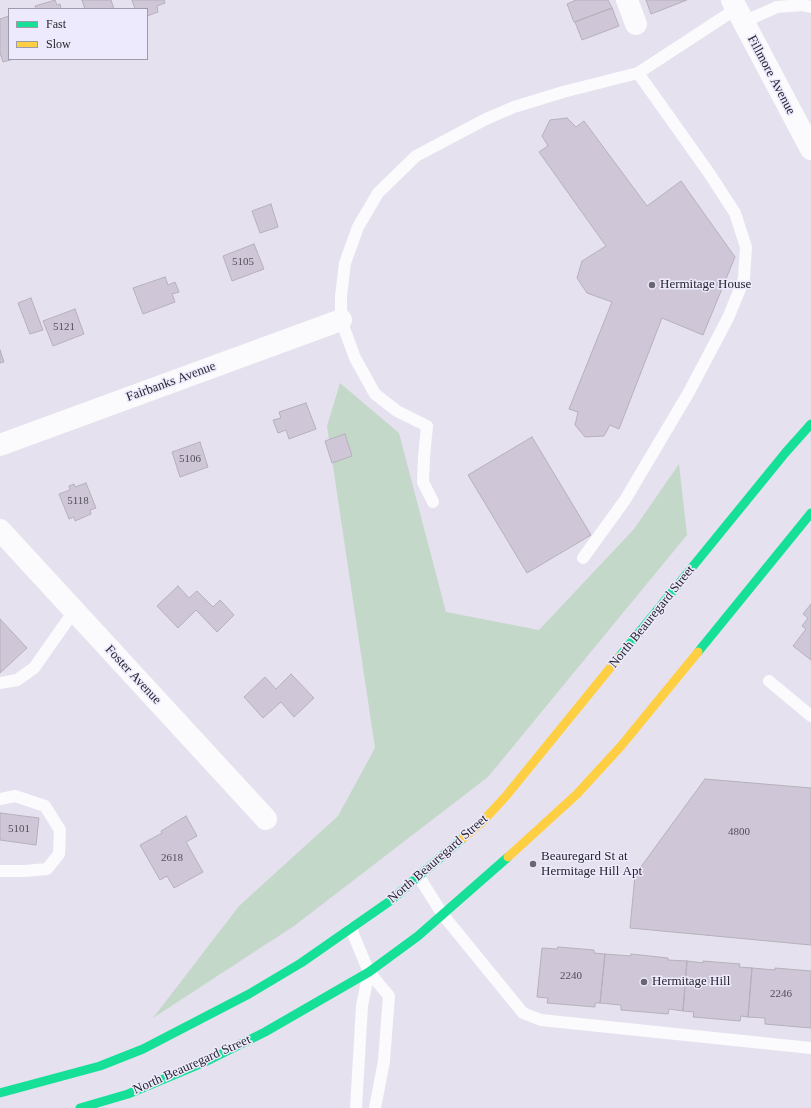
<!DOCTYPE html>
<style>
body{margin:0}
#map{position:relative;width:811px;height:1108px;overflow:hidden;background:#e5e1ee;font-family:Georgia,serif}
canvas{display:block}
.legend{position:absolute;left:8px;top:8px;width:140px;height:52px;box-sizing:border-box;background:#eeeafd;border:1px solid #9e9baa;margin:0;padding:5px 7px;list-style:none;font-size:12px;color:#27252e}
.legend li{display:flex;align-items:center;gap:8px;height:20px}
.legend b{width:20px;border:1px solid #9e9baa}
</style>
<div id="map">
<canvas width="811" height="1108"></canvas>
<ul class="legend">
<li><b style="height:5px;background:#16e098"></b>Fast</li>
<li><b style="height:5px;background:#ffcf43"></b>Slow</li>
</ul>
</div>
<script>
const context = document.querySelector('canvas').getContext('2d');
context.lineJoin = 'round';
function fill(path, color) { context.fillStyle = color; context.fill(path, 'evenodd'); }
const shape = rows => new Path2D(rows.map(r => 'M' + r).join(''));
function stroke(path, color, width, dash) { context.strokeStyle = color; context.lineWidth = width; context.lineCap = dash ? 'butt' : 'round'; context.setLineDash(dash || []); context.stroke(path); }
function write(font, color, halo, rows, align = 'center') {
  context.font = font + ' Georgia,serif'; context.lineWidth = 3; context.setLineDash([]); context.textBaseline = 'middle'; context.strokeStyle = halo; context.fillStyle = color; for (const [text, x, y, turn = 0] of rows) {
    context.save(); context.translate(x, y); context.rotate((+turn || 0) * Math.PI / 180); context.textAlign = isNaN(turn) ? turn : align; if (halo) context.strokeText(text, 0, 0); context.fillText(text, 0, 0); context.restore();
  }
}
const green = shape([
 [340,383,399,433,446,612,539,630,634,529,679,464,687,535,488,777,294,926,153,1018,239,906,338,816,375,748,327,426]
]);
const building = shape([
 [55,0,57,5,60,4,61,9,36,9,35,6,55,0],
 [82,0,111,0,114,9,85,9,82,0],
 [132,0,164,0,165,3,157,6,158,12,147,16,147,9,135,9,132,0],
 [576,0,608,0,612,8,574,22,567,4,576,0],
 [646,0,687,0,651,14,646,0],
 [612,8,619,26,582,40,575,22,612,8],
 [9,16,9,59,14,59,3,62,0,53,0,19,9,16],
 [567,118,576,127,584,121,647,206,681,181,735,257,703,335,662,318,619,429,610,425,604,436,585,437,575,425,578,412,569,409,612,302,587,293,577,278,582,261,606,246,539,152,548,146,542,136,550,120,567,118],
 [271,204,278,227,260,233,252,211,271,204],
 [254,244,264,269,232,281,223,256,254,244],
 [165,277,168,285,175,282,179,292,172,294,175,302,143,314,133,288,165,277],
 [31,298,43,330,30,334,18,303,31,298],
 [75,309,84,334,53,346,43,321,75,309],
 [0,350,4,362,0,363,0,350],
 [306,403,316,429,289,439,286,430,278,433,273,420,281,418,279,412,306,403],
 [345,434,352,456,332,463,325,441,345,434],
 [532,437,591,535,527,573,468,475,532,437],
 [200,442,208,467,180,477,172,452,200,442],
 [86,483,96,508,90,510,91,514,75,521,74,517,69,519,59,494,70,490,69,486,74,484,75,487,86,483],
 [178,586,189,598,197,591,213,607,220,600,234,615,217,632,196,610,178,628,157,606,178,586],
 [811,604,811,660,793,646,806,629,802,626,808,618,803,614,811,604],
 [0,619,27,648,0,673,0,619],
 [291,674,314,698,294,717,281,702,263,718,244,697,265,677,276,689,291,674],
 [705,779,811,788,811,945,630,928,635,875,705,779],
 [0,813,39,818,36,845,0,840,0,813],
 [186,816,197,836,186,842,203,872,174,888,167,876,160,880,140,845,162,833,161,831,186,816],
 [558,947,594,950,594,953,605,954,600,1003,595,1003,595,1007,547,1003,548,998,537,997,542,948,557,949,558,947],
 [605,954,631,956,631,954,668,958,668,960,687,961,683,1011,669,1009,668,1014,621,1010,621,1005,600,1003,605,954],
 [687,961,703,963,703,961,740,964,739,967,752,968,748,1017,741,1016,740,1021,693,1017,694,1012,683,1011,687,961],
 [752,968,775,970,775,968,811,971,811,1028,765,1024,765,1018,748,1017,752,968]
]);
const lane = shape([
 [743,22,777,7,802,5,811,7],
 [433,502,423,482,424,457,427,426,397,411,375,394,355,358,341,320,341,296,345,263,358,227,378,193,416,156,486,119,514,107,563,92,638,73,736,9],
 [583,558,625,500,689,392,728,318,744,279,746,247,735,213,709,173,638,73],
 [769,681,811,716],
 [0,683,17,680,34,668,74,611],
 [0,799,15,796,45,806,60,830,59,854,47,869,25,871,0,871],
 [419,877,443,915,523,1013,541,1020,811,1048],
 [351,929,369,972,389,996,384,1061,375,1108],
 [356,1108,362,1006,369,972]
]);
const street = shape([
 [627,0,636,24],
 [732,0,811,149],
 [0,445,341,320],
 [0,530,266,819]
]);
const fast = shape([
 [698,652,811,513],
 [619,657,786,452,811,424],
 [0,1093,100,1066,143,1049,249,994,301,963,390,901,463,838],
 [80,1108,128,1094,207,1061,265,1032,369,972,418,936,508,857]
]);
const slow = shape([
 [463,838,482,822,506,796,619,657],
 [508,857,577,794,621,746,698,652]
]);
const markers = [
 [652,285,4,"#6a6771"],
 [533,864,4,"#6a6771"],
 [644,982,4,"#6a6771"]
];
const numberNames = [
 ["5105",243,262],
 ["5121",64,327],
 ["5106",190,459],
 ["5118",78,501],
 ["5101",19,829],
 ["4800",739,832],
 ["2618",172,858],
 ["2240",571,976],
 ["2246",781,994]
];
const streetNames = [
 ["Fillmore Avenue",771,75,62],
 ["Fairbanks Avenue",171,382,-20],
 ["North Beauregard Street",652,617,-51],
 ["Foster Avenue",133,675,47],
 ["North Beauregard Street",438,859,-41],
 ["North Beauregard Street",192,1065,-24]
];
const poiNames = [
 ["Hermitage House",660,285],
 ["Beauregard St at",541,857],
 ["Hermitage Hill Apt",541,872],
 ["Hermitage Hill",652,982]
];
fill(green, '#c4d8ca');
fill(building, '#cfc7d7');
stroke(building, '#b5b0ba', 1);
stroke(lane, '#fbfafc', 12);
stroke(street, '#fbfafc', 22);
stroke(fast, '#16e098', 9);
stroke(slow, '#ffcf43', 9);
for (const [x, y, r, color] of markers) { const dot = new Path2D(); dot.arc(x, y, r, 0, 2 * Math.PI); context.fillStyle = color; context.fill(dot); stroke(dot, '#eeeafd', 1.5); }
write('11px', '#534f5a', null, numberNames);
write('13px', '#27252e', '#eeeafd', streetNames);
write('13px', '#27252e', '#eeeafd', poiNames, 'left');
</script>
